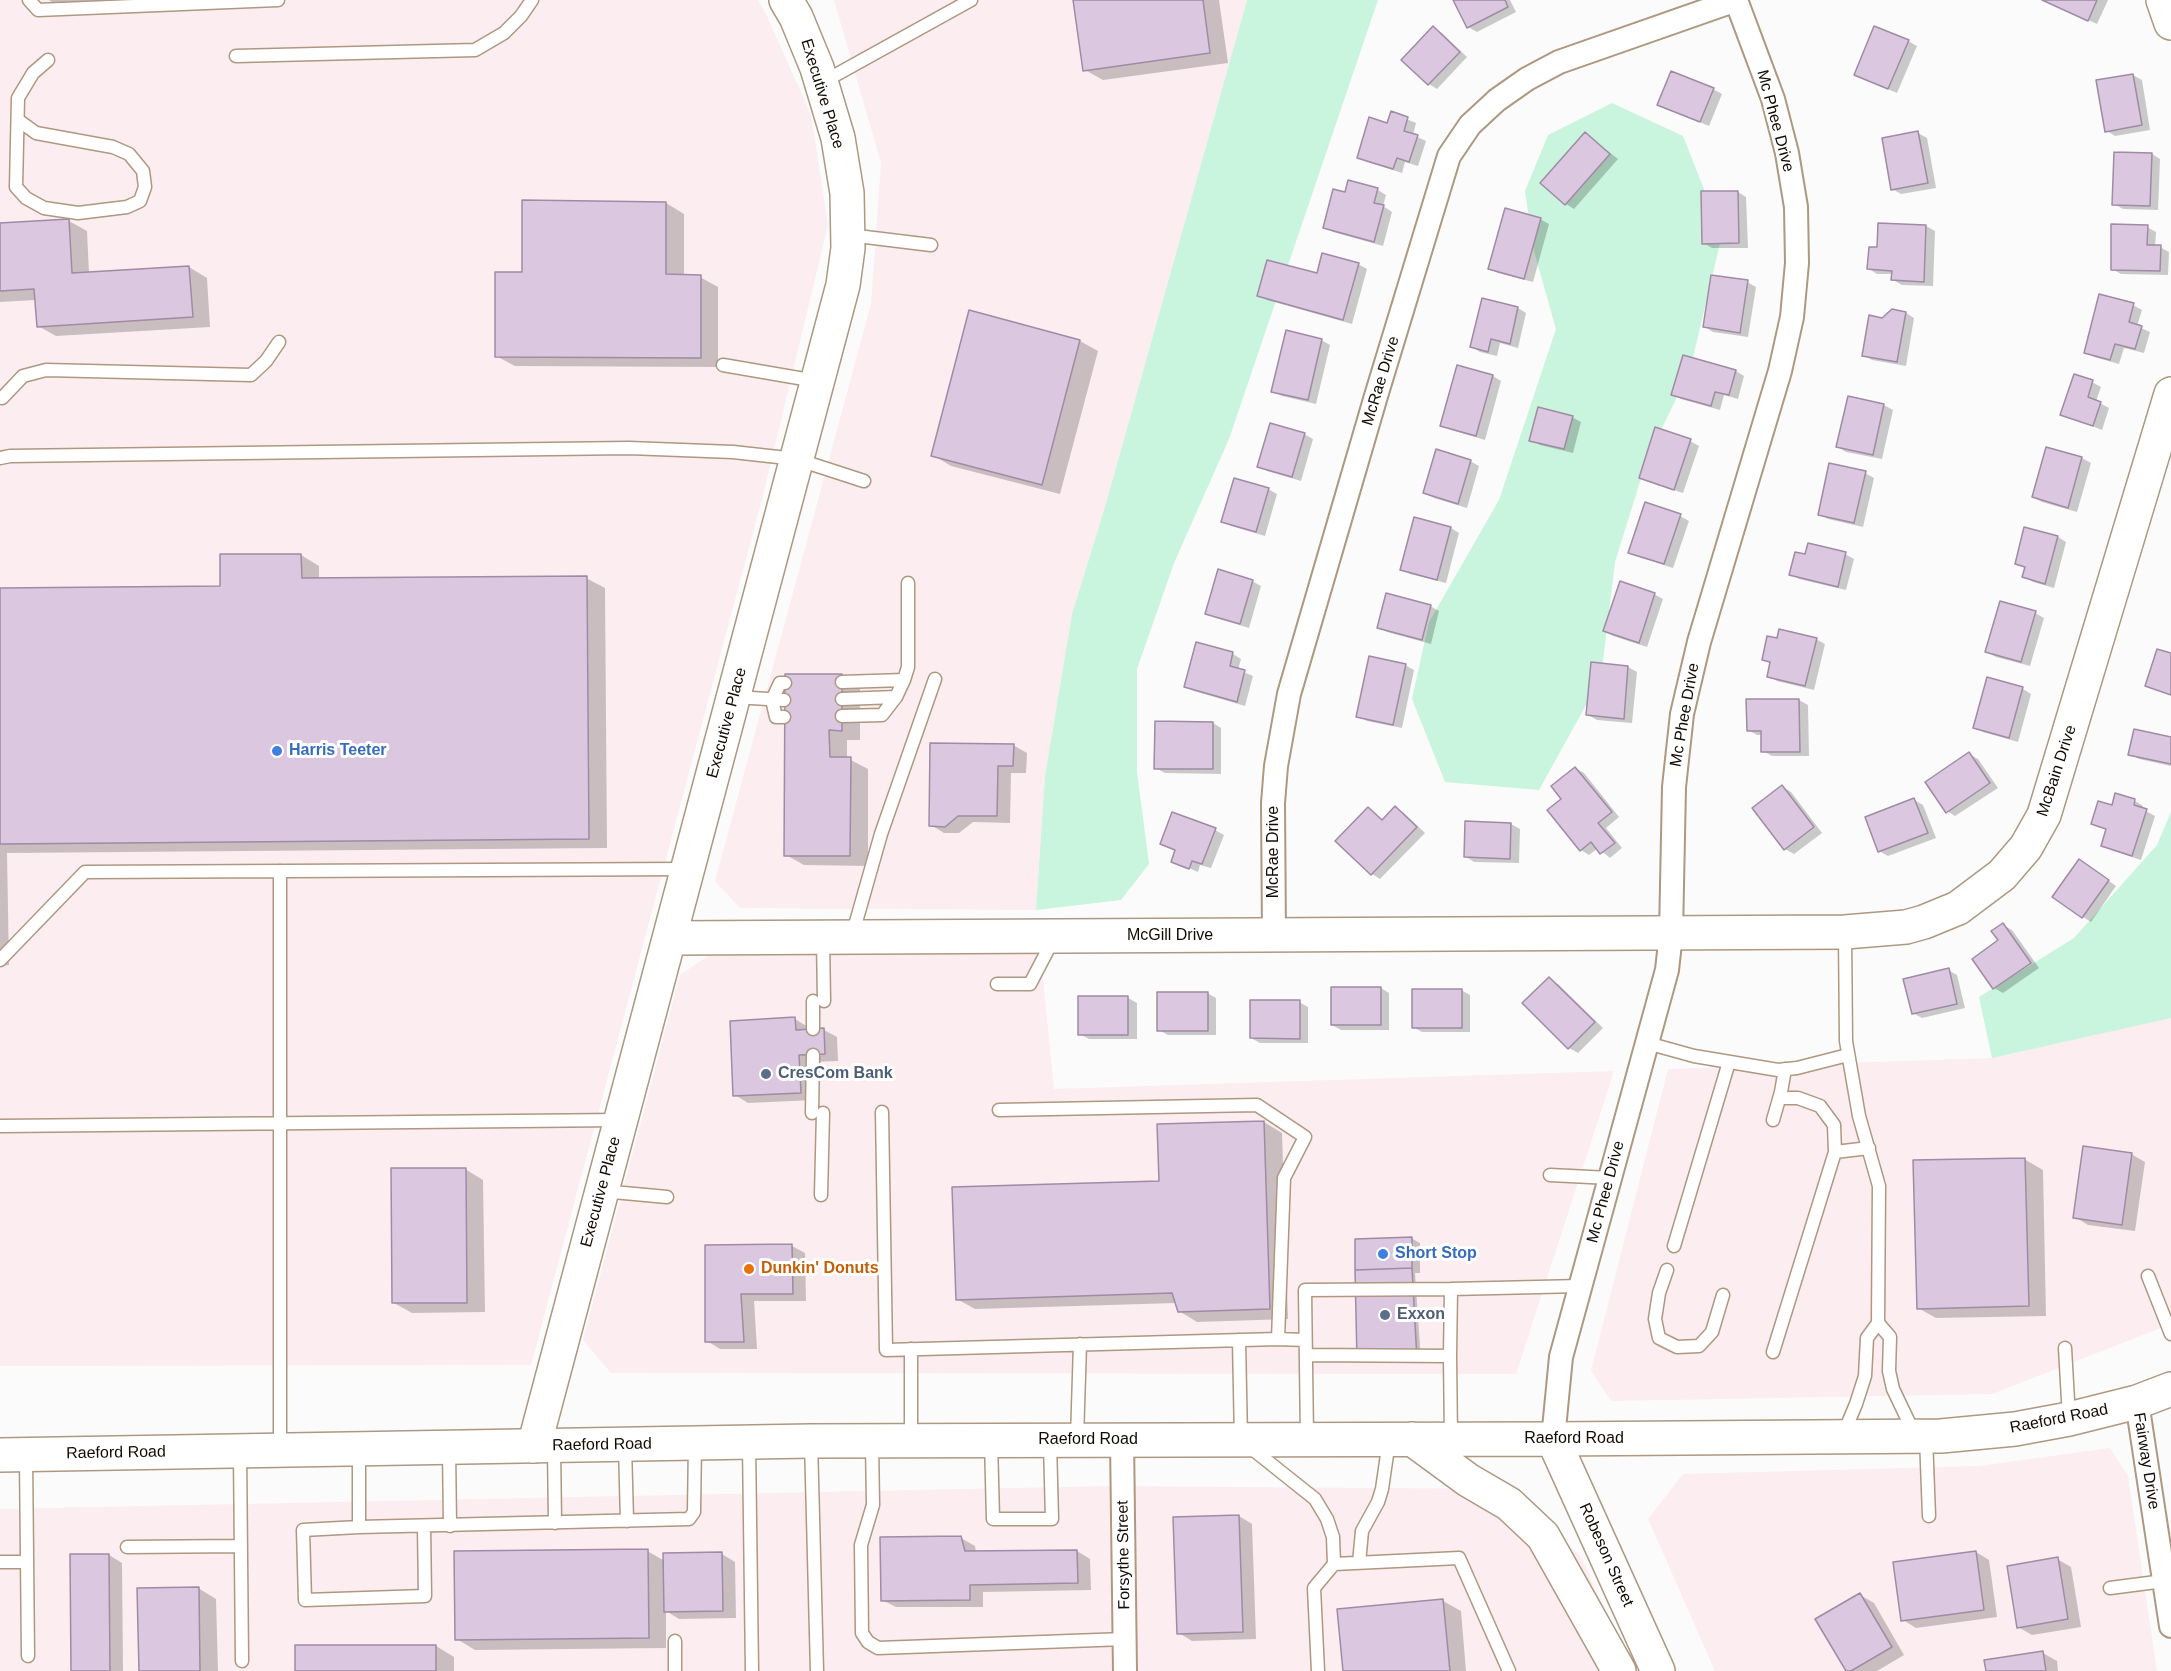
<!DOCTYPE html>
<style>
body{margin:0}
canvas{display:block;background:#fbfbfb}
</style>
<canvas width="2171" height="1671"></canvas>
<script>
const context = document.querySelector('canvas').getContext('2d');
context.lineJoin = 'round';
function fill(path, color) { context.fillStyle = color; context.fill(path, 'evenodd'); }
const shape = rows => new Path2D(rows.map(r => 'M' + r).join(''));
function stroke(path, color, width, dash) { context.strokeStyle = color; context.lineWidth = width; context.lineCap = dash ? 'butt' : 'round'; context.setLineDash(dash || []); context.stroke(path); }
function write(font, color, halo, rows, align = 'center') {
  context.font = font + ' Helvetica,sans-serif'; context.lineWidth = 6; context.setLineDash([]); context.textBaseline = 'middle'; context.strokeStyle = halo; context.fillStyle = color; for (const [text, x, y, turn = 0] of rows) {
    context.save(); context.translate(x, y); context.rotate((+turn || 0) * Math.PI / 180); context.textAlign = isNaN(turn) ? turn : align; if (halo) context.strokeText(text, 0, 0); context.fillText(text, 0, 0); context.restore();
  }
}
const commercial = shape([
 [0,0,758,0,767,16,811,115,828,225,763,495,531,1365,0,1366],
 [834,0,1247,0,1105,507,1072,614,1045,776,1036,910,740,908,715,881,871,304,881,163],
 [2171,894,2171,1324,1992,1394,1611,1401,1591,1371,1668,1069,1992,1058,2107,1032],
 [1040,949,1054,1089,1614,1071,1516,1374,611,1373,583,1340,680,975,708,956],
 [2110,1448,2128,1476,2157,1671,1715,1671,1648,1519,1683,1474,1979,1466],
 [1107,1486,1512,1489,1582,1558,1630,1671,0,1671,0,1509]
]);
const green = shape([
 [1247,0,1378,0,1229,439,1174,563,1137,669,1137,772,1149,864,1121,900,1036,910,1045,776,1072,614,1105,507],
 [1612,103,1683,136,1722,235,1690,370,1647,459,1615,562,1601,678,1539,790,1445,782,1412,699,1429,622,1499,500,1556,329,1534,251,1525,191,1548,135],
 [2171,812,2171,1018,1992,1058,1979,997,2074,938,2157,845]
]);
const shadow = shape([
 [49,0,127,0,127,1,55,4],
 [1075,0,1219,0,1228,63,1103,80,1085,70],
 [1454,0,1510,0,1516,12,1477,32,1468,27],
 [2045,0,2108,0,2097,24],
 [1433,28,1442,33,1467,57,1437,89,1429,84],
 [1908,41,1917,46,1897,93,1864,79],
 [2133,75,2142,80,2150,130,2115,136,2107,131],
 [1713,89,1722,94,1709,126,1668,109],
 [1392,113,1416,123,1413,135,1426,141,1418,166,1405,162,1402,173,1367,162,1359,157,1388,125],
 [1918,133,1927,138,1936,188,1901,194,1892,189],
 [1586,134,1618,159,1574,209,1566,204],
 [2152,154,2160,159,2158,210,2123,209,2114,204],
 [1378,190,1386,195,1383,206,1392,212,1383,246,1333,232,1324,227],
 [1738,192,1746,197,1748,248,1712,248,1703,243],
 [523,202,666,203,684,214,684,276,700,277,718,287,718,367,515,366,496,356,523,274],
 [1540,219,1549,224,1533,282,1498,273,1490,268],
 [69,221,87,231,89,273,189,267,207,278,210,327,56,336,38,326,36,300,0,302,0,225],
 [1926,226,1935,231,1933,286,1902,285,1893,280,1893,274,1877,274,1869,269],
 [2147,227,2156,232,2155,247,2160,247,2169,252,2168,275,2121,274,2112,269],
 [1358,264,1367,269,1352,324,1267,300,1259,295,1318,275],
 [1747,282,1756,287,1748,337,1713,332,1705,327],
 [2133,305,2142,310,2137,326,2150,332,2144,353,2124,348,2119,364,2094,357,2086,352],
 [1518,308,1526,313,1518,348,1500,343,1497,356,1480,352,1472,347],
 [1906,313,1914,318,1906,366,1872,360,1863,355,1882,319],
 [1321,340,1330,345,1316,404,1282,396,1273,391],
 [1080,341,1098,351,1060,494,951,466,933,455],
 [1736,371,1744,376,1738,399,1724,395,1720,410,1681,399,1673,394],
 [1493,376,1501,381,1485,440,1451,430,1442,425],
 [2092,382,2101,387,2096,401,2109,408,2102,430,2062,414],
 [1849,397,1884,405,1893,410,1882,459,1846,452,1838,447],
 [1572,417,1581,422,1573,453,1540,445,1531,440],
 [1304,434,1313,439,1301,481,1267,471,1259,466],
 [1690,441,1699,446,1683,493,1649,482,1640,477],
 [2047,448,2082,458,2091,463,2077,512,2042,502,2033,497],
 [1470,461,1479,466,1467,508,1434,498,1425,493],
 [1865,473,1874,478,1863,527,1828,519,1819,514],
 [1268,489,1277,494,1265,536,1231,526,1223,521],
 [1680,516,1689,521,1673,568,1639,557,1630,552],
 [1451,528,1459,533,1446,583,1410,574,1401,569],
 [2025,529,2058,537,2066,542,2054,588,2033,582,2024,577,2026,569,2016,563],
 [1845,554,1854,559,1846,590,1799,579,1791,574,1806,556],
 [301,555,319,566,319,580,586,578,605,588,607,848,7,853,9,965,0,966,0,589,222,587],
 [1252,581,1261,586,1249,628,1216,618,1207,613],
 [1654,594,1663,599,1647,647,1613,636,1604,631],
 [1430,606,1439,611,1431,644,1387,632,1379,627],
 [2035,613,2044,618,2030,666,1996,657,1987,652],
 [1816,639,1825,644,1814,690,1777,681,1768,676,1771,664,1763,659,1778,640],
 [1197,644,1233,654,1241,659,1238,670,1253,676,1245,706,1194,691,1185,686],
 [1592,664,1628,667,1637,672,1632,723,1597,720,1588,715],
 [1405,665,1414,670,1402,728,1367,721,1358,716],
 [786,676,860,686,860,740,847,740,847,758,868,769,868,866,804,865,786,855],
 [2023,689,2031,694,2018,742,1983,732,1974,727],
 [1799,700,1808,705,1809,756,1772,756,1763,751,1763,735,1757,735,1748,730],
 [1213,723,1221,728,1221,774,1165,773,1156,768],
 [2171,739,2171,766,2139,759,2130,754],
 [1013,745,1027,753,1026,773,1011,773,1010,823,973,822,959,833,944,833,931,825],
 [1969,754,1978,759,1998,788,1955,816,1947,811],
 [1575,768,1584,773,1619,817,1606,828,1622,848,1610,858,1598,848,1589,855,1581,850,1563,799],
 [1783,787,1791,792,1822,833,1794,854,1785,849],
 [1914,800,1923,805,1936,838,1888,856,1879,851],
 [2135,801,2143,806,2142,809,2155,816,2141,860,2111,850,2103,845,2108,830,2093,823,2112,807],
 [1395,808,1404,813,1425,833,1380,879,1372,874,1369,809,1383,820],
 [1467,822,1511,824,1520,829,1519,863,1474,862,1465,856],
 [1215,830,1224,835,1211,868,1200,865,1198,872,1173,861,1177,851,1162,844],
 [2088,866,2116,886,2091,922,2083,917],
 [2003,925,2012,930,2039,968,2003,993,1994,988,1974,959,2000,941],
 [1948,970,1957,975,1965,1008,1922,1018,1913,1013],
 [1549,979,1558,984,1603,1028,1578,1053,1569,1048],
 [1381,988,1389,993,1389,1030,1341,1030,1332,1025],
 [1461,990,1470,995,1470,1032,1422,1032,1413,1027],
 [1207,993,1216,998,1216,1035,1168,1035,1159,1030],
 [1128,998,1137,1003,1137,1039,1089,1039,1080,1034],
 [1299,1002,1308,1007,1308,1043,1260,1043,1251,1038],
 [795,1019,808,1027,824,1030,837,1037,838,1061,812,1062,814,1100,748,1103,735,1095],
 [1264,1122,1282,1133,1288,1319,1197,1322,1179,1311,1176,1303,975,1309,957,1299],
 [2131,1154,2145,1162,2135,1231,2088,1225,2075,1217],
 [2024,1159,2043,1170,2046,1316,1936,1318,1918,1308],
 [465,1169,483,1180,485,1312,412,1313,394,1303],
 [1411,1238,1420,1243,1420,1273,1415,1273,1421,1361,1363,1361],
 [706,1246,792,1246,805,1253,806,1301,754,1301,757,1349,720,1349,707,1341],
 [1239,1516,1252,1524,1256,1639,1192,1641,1179,1633],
 [961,1538,975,1546,976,1552,1077,1551,1090,1559,1091,1590,983,1592,983,1607,896,1607,882,1600],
 [647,1551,665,1561,722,1554,735,1562,736,1618,679,1619,666,1611,666,1648,475,1650,457,1639],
 [1976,1552,1989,1560,1997,1617,1916,1628,1903,1620],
 [109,1555,122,1563,123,1671,72,1671],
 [2057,1559,2071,1567,2081,1627,2032,1635,2018,1627],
 [198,1588,216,1599,218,1671,141,1671],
 [1860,1595,1874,1603,1904,1655,1877,1671,1847,1671],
 [1443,1601,1461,1611,1466,1671,1344,1671],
 [436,1646,454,1657,454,1671,297,1671],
 [2043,1653,2057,1661,2058,1671,1987,1671]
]);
const building = shape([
 [1073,0,1203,0,1210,53,1083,71,1073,0],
 [1453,0,1505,0,1508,7,1467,28,1453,0],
 [2042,0,2097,0,2088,21,2042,0],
 [1433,26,1460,52,1428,85,1401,60,1433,26],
 [1874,26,1909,40,1888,89,1854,75,1874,26],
 [1671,71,1714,88,1700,122,1657,105,1671,71],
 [2133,74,2142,125,2105,132,2096,80,2133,74],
 [1391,111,1408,117,1404,131,1418,135,1409,162,1397,158,1393,169,1357,158,1369,117,1387,123,1391,111],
 [1918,131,1928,183,1891,190,1882,138,1918,131],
 [1585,132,1610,154,1565,205,1540,183,1585,132],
 [2114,152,2152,153,2150,206,2112,205,2114,152],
 [1348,180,1378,188,1374,203,1384,205,1374,242,1323,228,1333,189,1345,192,1348,180],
 [1701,191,1738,191,1739,243,1702,244,1701,191],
 [522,200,666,202,666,274,701,275,701,358,495,357,495,272,522,272,522,200],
 [1505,208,1541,218,1524,279,1488,269,1505,208],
 [69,219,72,273,189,266,193,317,37,327,34,289,0,291,0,223,69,219],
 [1878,223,1926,225,1924,282,1891,280,1892,271,1867,269,1869,247,1877,247,1878,223],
 [2111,224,2148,225,2147,245,2161,245,2160,271,2111,270,2111,224],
 [1322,253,1359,263,1343,320,1257,296,1267,260,1317,273,1322,253],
 [1711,275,1748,280,1740,333,1703,327,1711,275],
 [2099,294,2134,303,2129,322,2142,326,2135,349,2115,344,2110,360,2084,353,2099,294],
 [1482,298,1518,307,1510,344,1491,339,1488,352,1470,347,1482,298],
 [1892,309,1906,312,1897,362,1862,356,1869,315,1882,318,1892,309],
 [969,310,1080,340,1042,485,931,456,969,310],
 [1286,330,1322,339,1308,400,1271,392,1286,330],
 [1683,355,1736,370,1729,395,1715,392,1711,406,1671,395,1683,355],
 [1457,365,1493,375,1476,436,1440,426,1457,365],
 [2074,374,2093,380,2088,397,2101,402,2093,426,2060,415,2074,374],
 [1848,396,1884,404,1873,455,1836,447,1848,396],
 [1538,407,1573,416,1564,449,1529,441,1538,407],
 [1270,423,1305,433,1292,477,1257,467,1270,423],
 [1655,427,1691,439,1674,490,1639,478,1655,427],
 [2046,447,2082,457,2068,508,2032,497,2046,447],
 [1436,449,1471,460,1458,504,1423,493,1436,449],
 [1829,463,1866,471,1854,523,1818,515,1829,463],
 [1234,478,1269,488,1256,532,1221,522,1234,478],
 [1645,502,1681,514,1664,564,1628,553,1645,502],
 [1414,517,1451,527,1437,580,1400,570,1414,517],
 [2024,527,2058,536,2045,584,2022,577,2025,567,2015,564,2024,527],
 [1808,543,1846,552,1838,587,1789,575,1795,552,1805,554,1808,543],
 [220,554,301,554,302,578,587,576,589,839,0,844,0,588,220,586,220,554],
 [1218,569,1253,580,1240,624,1205,614,1218,569],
 [1620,581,1655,593,1639,643,1603,631,1620,581],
 [1386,593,1431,605,1422,640,1377,628,1386,593],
 [2000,601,2036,611,2021,662,1985,652,2000,601],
 [1779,629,1817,638,1805,686,1767,677,1770,662,1762,660,1767,636,1777,638,1779,629],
 [1196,642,1233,652,1230,666,1245,670,1237,702,1184,687,1196,642],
 [2157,649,2171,653,2171,695,2145,686,2157,649],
 [1369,656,1406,664,1393,725,1356,717,1369,656],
 [1591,662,1628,666,1624,719,1586,715,1591,662],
 [785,674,842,674,842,731,829,730,830,757,851,757,850,856,784,856,785,674],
 [1987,677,2023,687,2009,738,1973,728,1987,677],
 [1746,699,1799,699,1800,752,1761,752,1761,731,1747,731,1746,699],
 [1155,721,1213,722,1213,769,1154,769,1155,721],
 [2134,729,2171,737,2171,764,2128,755,2134,729],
 [930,743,1014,744,1013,766,998,766,997,816,958,816,945,827,929,826,930,743],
 [1969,752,1990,783,1946,813,1925,782,1969,752],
 [1575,767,1612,812,1598,823,1615,843,1600,854,1591,842,1580,851,1547,810,1561,799,1551,786,1575,767],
 [1782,785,1814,827,1784,850,1752,808,1782,785],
 [2115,793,2135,799,2134,805,2147,809,2132,856,2101,846,2106,829,2091,824,2098,801,2112,805,2115,793],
 [1914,798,1928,833,1878,852,1865,817,1914,798],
 [1395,806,1417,827,1371,875,1335,841,1368,807,1382,820,1395,806],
 [1172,812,1216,828,1202,864,1192,861,1189,869,1171,862,1175,850,1160,844,1172,812],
 [1465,821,1511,823,1510,859,1464,857,1465,821],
 [2079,859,2109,880,2082,918,2052,897,2079,859],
 [2003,923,2031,963,1993,989,1972,959,1998,940,1991,931,2003,923],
 [1949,968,1957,1004,1912,1014,1903,979,1949,968],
 [1549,977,1595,1022,1568,1049,1522,1003,1549,977],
 [1331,987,1381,987,1381,1025,1331,1025,1331,987],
 [1412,989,1462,989,1462,1028,1412,1028,1412,989],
 [1157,992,1208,992,1208,1031,1157,1031,1157,992],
 [1078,996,1128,996,1128,1035,1078,1035,1078,996],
 [1250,1000,1300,1000,1300,1039,1250,1038,1250,1000],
 [795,1017,796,1030,824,1028,825,1054,799,1055,801,1093,733,1096,730,1021,795,1017],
 [1264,1121,1270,1309,1178,1312,1172,1293,956,1300,952,1187,1159,1181,1157,1124,1264,1121],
 [2083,1146,2132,1153,2122,1225,2073,1218,2083,1146],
 [2025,1158,2029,1306,1917,1309,1913,1160,2025,1158],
 [391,1168,466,1168,467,1303,392,1303,391,1168],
 [1412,1237,1412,1268,1355,1270,1355,1239,1412,1237],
 [792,1244,793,1294,741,1294,744,1342,705,1342,705,1245,792,1244],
 [1412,1268,1417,1360,1357,1360,1355,1270,1412,1268],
 [1239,1515,1243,1632,1177,1634,1173,1517,1239,1515],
 [961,1536,965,1551,1077,1550,1078,1583,970,1585,970,1600,881,1601,880,1537,961,1536],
 [648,1549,649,1638,455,1640,454,1551,648,1549],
 [1976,1551,1984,1610,1901,1621,1893,1562,1976,1551],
 [722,1552,723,1611,664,1612,663,1553,722,1552],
 [70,1554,109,1554,110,1671,71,1671,70,1554],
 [2058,1557,2068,1619,2017,1628,2007,1566,2058,1557],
 [199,1587,200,1671,139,1671,137,1588,199,1587],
 [1860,1593,1892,1647,1851,1671,1846,1671,1815,1619,1860,1593],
 [1443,1599,1450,1671,1343,1671,1337,1609,1443,1599],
 [295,1645,436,1645,436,1671,295,1671,295,1645],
 [2043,1651,2046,1671,1986,1671,1984,1660,2043,1651]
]);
const lane = shape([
 [29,0,38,10,278,0],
 [236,56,475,50,504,33,521,16,532,0],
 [823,82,971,0],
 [18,120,36,133,113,147,129,154,143,171,145,187,140,201,127,207,78,213,44,208,26,198,16,187,18,98,33,73,48,60],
 [849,235,931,245],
 [723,365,816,381],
 [2,398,23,376,46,370,251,375,266,361,279,342],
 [0,458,10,456,629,448,733,452,796,459,864,481],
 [842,682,904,680],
 [735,697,784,700],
 [842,699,896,697],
 [842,716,882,715,896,697,904,680,908,667,908,583],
 [784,717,776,717,772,700,780,683,785,683],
 [852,936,881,834,935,679],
 [823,939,824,1001],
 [0,960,85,872,687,869],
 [997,984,1030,984,1053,940],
 [813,1029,813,1001],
 [1647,1043,1694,1056,1778,1070,1797,1068,1848,1055],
 [882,1112,886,1350,1278,1339,1284,1178,1305,1137,1257,1105,999,1110],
 [812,1113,813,1055],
 [1773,1120,1781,1092,1785,1069],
 [0,1126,620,1120],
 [1835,1152,1869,1148],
 [1550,1175,1610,1178],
 [602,1191,667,1197],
 [821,1195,823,1113],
 [1674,1246,1729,1062],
 [1667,1270,1659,1293,1655,1319,1659,1338,1677,1347,1699,1346,1712,1332,1723,1295],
 [2148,1276,2171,1334],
 [1451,1289,1581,1286],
 [1878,1323,1890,1337,1889,1371,1893,1389,1915,1435],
 [1278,1339,1305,1340],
 [1239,1340,1241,1440,1315,1499,1327,1519,1333,1537,1334,1564],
 [2065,1348,2069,1418],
 [911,1349,911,1440],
 [1773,1352,1835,1152,1834,1125,1820,1106,1798,1098,1780,1098],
 [1306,1355,1450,1356,1451,1289,1305,1290,1307,1438],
 [1450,1356,1451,1439],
 [1843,1435,1856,1404,1865,1376,1867,1338,1878,1323,1879,1186,1859,1116,1846,1041,1845,933],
 [1926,1437,1929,1516],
 [1077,1439,1080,1344],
 [811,1441,817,1671],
 [991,1441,993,1519,1052,1519,1050,1443],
 [872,1442,873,1505,861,1545,862,1633,868,1642,878,1648,1125,1639],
 [749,1443,752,1671],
 [625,1446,627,1521],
 [554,1447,555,1523],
 [449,1448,450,1526],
 [280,1449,280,871],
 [359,1450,359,1527],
 [240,1452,242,1661],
 [26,1457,28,1656],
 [424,1526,425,1596,305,1600,303,1530,359,1527,689,1519,694,1512,695,1444],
 [127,1547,241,1546],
 [0,1562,27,1562],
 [1359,1563,1362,1531,1378,1502,1382,1489,1389,1441],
 [2110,1588,2164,1581],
 [675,1671,675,1641],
 [1318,1671,1314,1588,1334,1564,1459,1558,1509,1671]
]);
const street = shape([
 [1274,936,1273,803,1276,766,1289,694,1376,396,1449,156,1470,125,1497,100,1527,79,1559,62,1736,0],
 [2137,1402,2171,1626],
 [1122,1439,1125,1671],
 [1553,1439,1561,1357,1667,970,1671,934,1674,787,1682,714,1699,642,1780,371,1792,317,1797,263,1796,207,1787,153,1773,99,1736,0]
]);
const secondary = shape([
 [2163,0,2171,23],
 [670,938,1845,932,1906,927,1924,922,1958,908,2002,875,2026,847,2044,815,2171,394],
 [1553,1439,1941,1436,2015,1429,2069,1419,2137,1402,2171,1389],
 [534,1446,843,285,848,248,847,193,838,138,817,68,796,17,786,0]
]);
const primary = shape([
 [1412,1439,1468,1480,1509,1504,1543,1536,1619,1671],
 [0,1455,811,1441,1553,1439,1658,1671]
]);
const markers = [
 [277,751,6,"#3f7fe0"],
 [766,1074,6,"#5c6f8a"],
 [1383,1254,6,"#3f7fe0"],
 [749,1269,6,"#e8710a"],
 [1385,1315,6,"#5c6f8a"]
];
const streetNames = [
 ["Executive Place",822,94,73],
 ["Mc Phee Drive",1775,121,75],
 ["McRae Drive",1381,381,-73],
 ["Mc Phee Drive",1685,715,-80],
 ["Executive Place",727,723,-75],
 ["McBain Drive",2057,771,-72],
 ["McRae Drive",1274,852,-90],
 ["McGill Drive",1170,936],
 ["Executive Place",601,1192,-75],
 ["Mc Phee Drive",1606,1192,-75],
 ["Raeford Road",2059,1419,-11],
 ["Raeford Road",1574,1439],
 ["Raeford Road",1088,1440],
 ["Raeford Road",602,1445,-1],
 ["Raeford Road",116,1453,-1],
 ["Fairway Drive",2146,1461,81],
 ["Forsythe Street",1124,1555,-91],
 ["Robeson Street",1606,1555,66]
];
const shopNames = [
 ["Harris Teeter",289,751],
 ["Short Stop",1395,1254]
];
const serviceNames = [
 ["CresCom Bank",778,1074],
 ["Exxon",1397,1315]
];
const foodNames = [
 ["Dunkin' Donuts",761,1269]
];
fill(commercial, '#fcedf1');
fill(green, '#c9f4dd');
fill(shadow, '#0003');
fill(building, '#dcc7e1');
stroke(building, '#9f8ba3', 1.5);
stroke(lane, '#ae9880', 15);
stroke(street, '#ae9880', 26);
stroke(secondary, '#ae9880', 36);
stroke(primary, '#ae9880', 36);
stroke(lane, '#fff', 12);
stroke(street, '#fff', 22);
stroke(secondary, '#fff', 33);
stroke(primary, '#fff', 33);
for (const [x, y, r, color] of markers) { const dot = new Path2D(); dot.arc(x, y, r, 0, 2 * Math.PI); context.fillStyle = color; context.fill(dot); stroke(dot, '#fff', 2); }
write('16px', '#120a03', '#fff', streetNames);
write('bold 16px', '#366cbe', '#fff', shopNames, 'left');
write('bold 16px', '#4e5e75', '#fff', serviceNames, 'left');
write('bold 16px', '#c56008', '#fff', foodNames, 'left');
</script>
